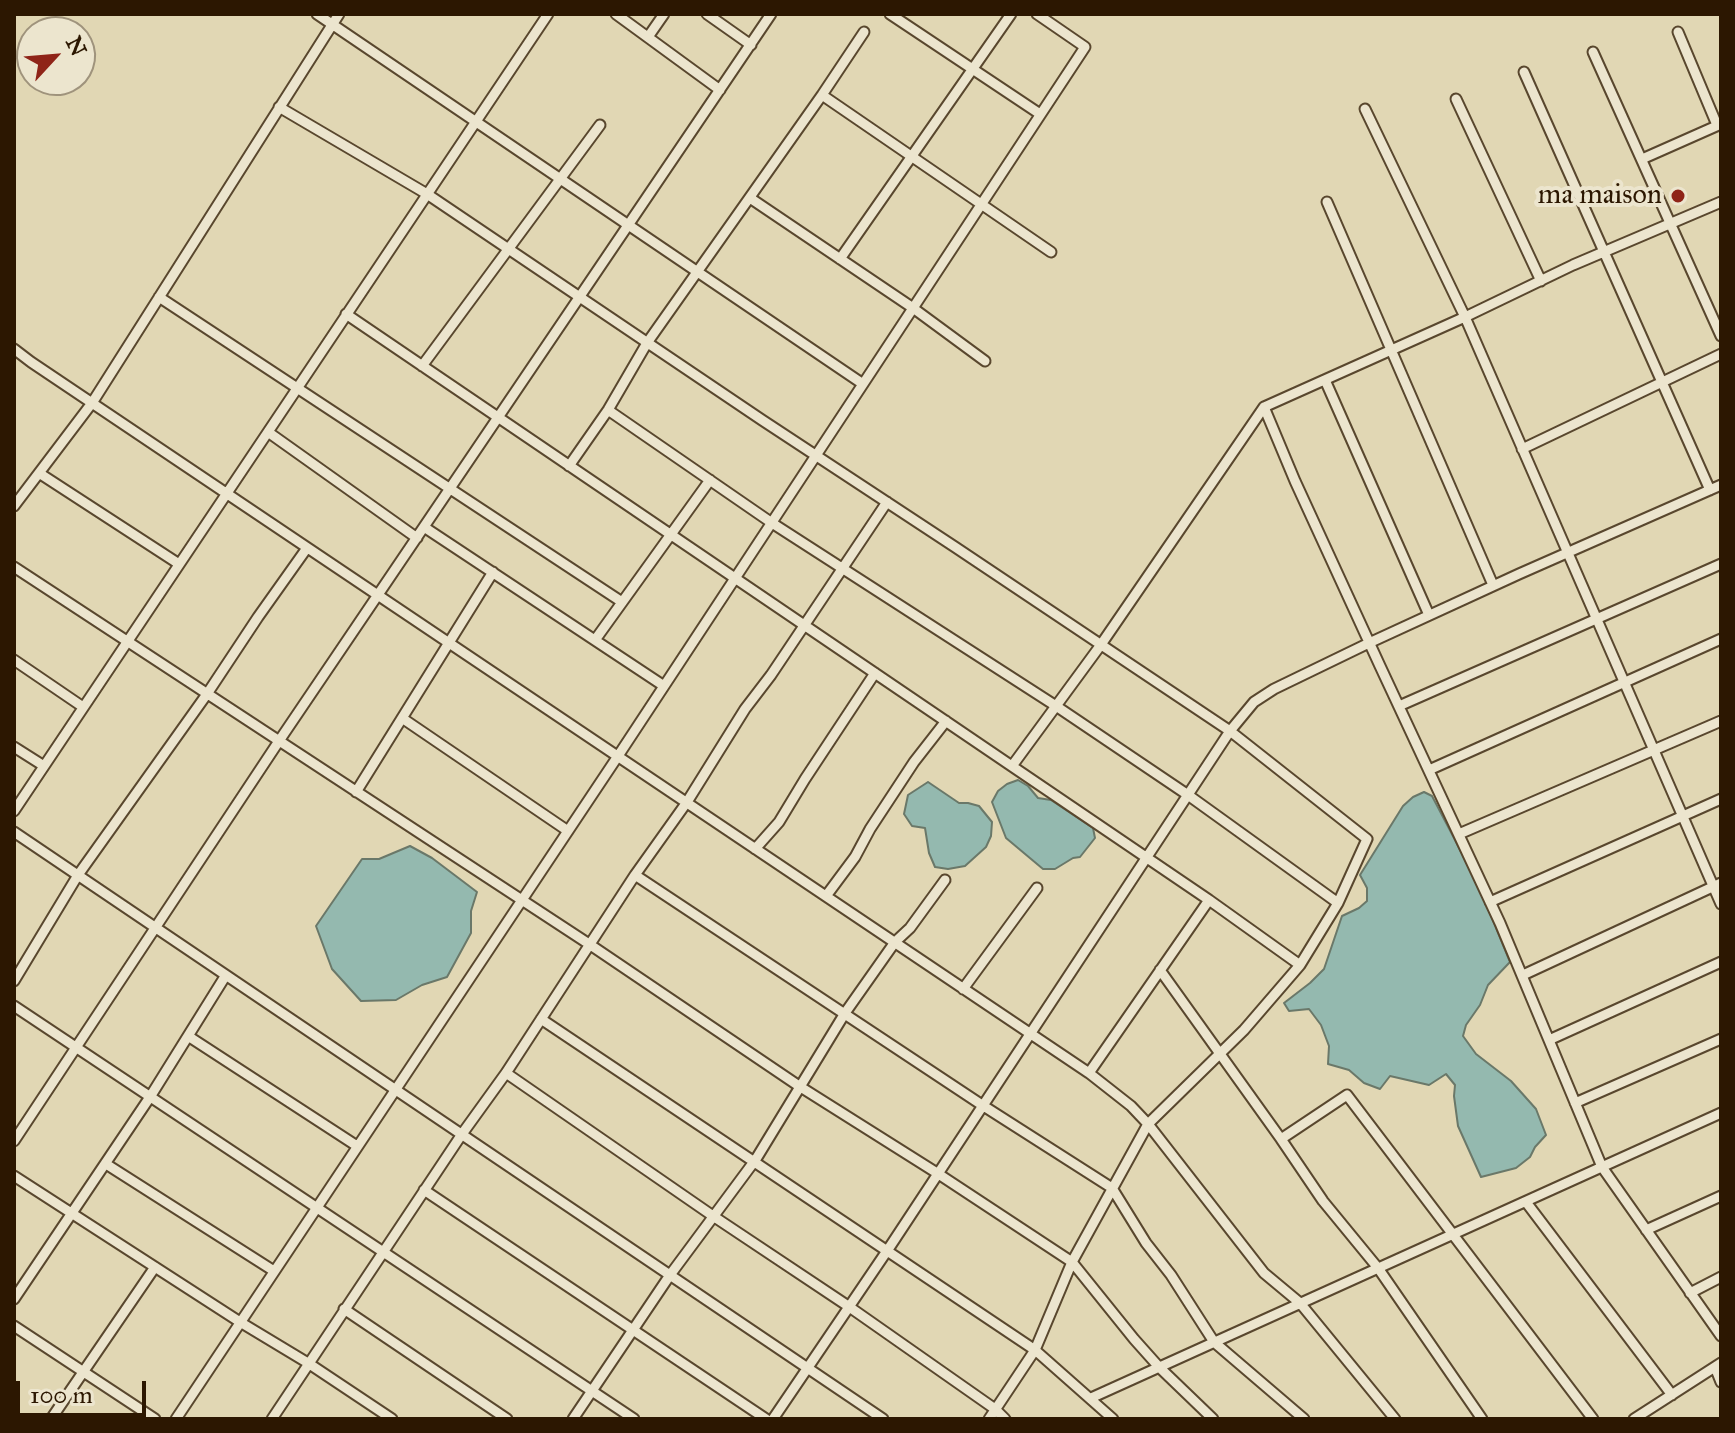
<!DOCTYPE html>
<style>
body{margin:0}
#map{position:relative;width:1735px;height:1433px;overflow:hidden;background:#e1d7b4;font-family:"IM FELL Great Primer",serif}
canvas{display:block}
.frame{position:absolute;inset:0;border:16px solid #2c1701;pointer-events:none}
.north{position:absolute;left:16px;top:16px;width:80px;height:80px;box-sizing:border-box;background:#ece5ce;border:2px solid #9f937c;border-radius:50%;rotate:64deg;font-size:22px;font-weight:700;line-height:32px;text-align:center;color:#2c1701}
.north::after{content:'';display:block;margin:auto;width:28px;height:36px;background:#8f2418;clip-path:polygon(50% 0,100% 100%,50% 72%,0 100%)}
.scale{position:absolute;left:16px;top:1381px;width:130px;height:36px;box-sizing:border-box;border:4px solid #2c1701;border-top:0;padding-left:10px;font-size:24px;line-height:28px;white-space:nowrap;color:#2c1701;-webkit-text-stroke:6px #ece5ce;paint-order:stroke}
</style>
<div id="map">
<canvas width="1735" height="1433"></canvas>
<div class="frame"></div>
<div class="north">N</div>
<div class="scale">100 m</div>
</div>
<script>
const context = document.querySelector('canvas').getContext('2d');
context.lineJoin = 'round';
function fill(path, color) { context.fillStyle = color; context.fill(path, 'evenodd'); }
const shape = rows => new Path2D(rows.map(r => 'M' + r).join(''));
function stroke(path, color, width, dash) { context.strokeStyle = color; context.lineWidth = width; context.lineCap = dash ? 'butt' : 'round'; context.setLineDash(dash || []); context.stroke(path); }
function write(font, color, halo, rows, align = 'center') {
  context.font = font + ' "IM FELL Great Primer",serif'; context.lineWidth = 8; context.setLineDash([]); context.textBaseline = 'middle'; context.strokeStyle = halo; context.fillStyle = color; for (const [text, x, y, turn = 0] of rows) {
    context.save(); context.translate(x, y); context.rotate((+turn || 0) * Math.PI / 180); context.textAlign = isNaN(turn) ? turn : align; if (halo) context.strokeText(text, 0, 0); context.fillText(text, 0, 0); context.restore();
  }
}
const water = shape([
 [1018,780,1028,786,1038,798,1051,800,1093,828,1095,838,1080,857,1073,858,1055,869,1043,869,1006,838,992,802,998,791,1007,784,1018,780],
 [928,782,959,803,968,803,979,806,992,822,991,836,986,847,965,866,948,869,935,867,929,853,925,828,912,826,904,814,908,795,928,782],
 [1424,792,1432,796,1454,838,1481,891,1510,962,1488,985,1480,1005,1466,1025,1463,1036,1476,1054,1511,1081,1536,1109,1546,1135,1535,1147,1530,1157,1516,1168,1481,1177,1458,1126,1454,1096,1455,1085,1446,1074,1429,1085,1390,1076,1380,1089,1364,1083,1349,1070,1328,1064,1329,1046,1321,1025,1309,1009,1289,1011,1284,1003,1310,983,1324,969,1342,916,1359,908,1367,901,1367,888,1360,875,1403,806,1413,797,1424,792],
 [410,846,432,858,477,892,471,911,471,933,447,977,422,985,396,1000,361,1001,332,969,316,926,362,859,379,859,410,846]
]);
const minor = shape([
 [317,14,863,384],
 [616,14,720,90],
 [707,14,751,45],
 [890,14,1040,114],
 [1678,32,1717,125],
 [648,37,664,14],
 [1593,52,1721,336],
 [1524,72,1710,490],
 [822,95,1051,252],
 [1456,99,1541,281],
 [279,107,427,194,762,420,955,547,1230,731,1367,839,1338,903,1300,965,1244,1030,1148,1124,1072,1262,1035,1350,989,1419],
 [1365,109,1465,317,1721,904],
 [1642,159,1721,124],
 [750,198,913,308,985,361],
 [1327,202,1493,585],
 [840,259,1011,14],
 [159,297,622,602],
 [346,314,1209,900,1300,965],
 [14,349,31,362,1089,1073,1131,1106,1148,1124,1264,1273,1300,1303,1395,1419],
 [422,366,600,125],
 [1325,380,1429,615],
 [1264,407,1295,481,1380,666,1500,923,1602,1167,1721,1336],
 [608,410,772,523,1056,706,1188,795,1338,903],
 [268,432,417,538],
 [1522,449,1721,354],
 [569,466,608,410,647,343,822,95,864,32],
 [39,473,179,564],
 [14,506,92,403,339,14],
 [424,527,664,686],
 [14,567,589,944,799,1086,937,1173,1072,1262,1134,1339,1159,1367,1213,1419],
 [595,640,710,480],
 [14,660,83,707],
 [1399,706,1721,564],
 [402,718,568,831],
 [14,747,44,766],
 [1012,766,1100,646,1264,407,1465,317,1573,265,1721,202],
 [1429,770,1721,639],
 [356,792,493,572],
 [14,811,548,14],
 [14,832,883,1419],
 [1459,834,1721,721],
 [755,849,779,822,805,779,875,673],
 [635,875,982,1105,1112,1188,1146,1243,1171,1275,1214,1342,1304,1419],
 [826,896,855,857,870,829,914,762,946,721],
 [1490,902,1721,799],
 [1160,970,1281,1139,1323,1201,1378,1268,1482,1419],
 [1523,975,1721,883],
 [14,981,78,875,207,694,258,617,307,548],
 [963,989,1037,888],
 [14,1006,634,1419],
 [541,1019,1035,1350,1113,1419],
 [188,1036,357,1146],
 [1549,1040,1721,962],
 [506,1073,713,1216,848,1306,995,1409,1005,1419],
 [1089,1073,1209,900],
 [1575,1103,1721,1039],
 [1281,1139,1347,1095,1593,1419],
 [14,1141,279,741,771,14],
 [106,1164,274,1271],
 [14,1176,240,1322,308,1363,392,1419],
 [424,1190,766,1419],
 [1526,1202,1672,1395],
 [1646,1230,1721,1196],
 [1690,1293,1721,1277],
 [14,1299,150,1097,226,975],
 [344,1309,507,1419],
 [14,1326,155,1419],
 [1715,1367,1721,1382],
 [1091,1398,1721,1113],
 [51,1419,155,1267],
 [176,1419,618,756,1085,47,1037,14],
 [272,1419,462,1134,506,1073,635,875,687,802,745,709,771,675,887,502],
 [573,1419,670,1275,756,1159,845,1013,895,942,910,928,945,880],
 [773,1419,891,1245,1230,731,1254,702,1274,689,1369,643,1519,574,1721,485],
 [1634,1419,1721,1363]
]);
const markers = [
 [1678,196,8,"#8f2418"]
];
const poiNames = [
 ["ma maison",1662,196]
];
fill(water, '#94b9af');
stroke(water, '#6a7869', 2);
stroke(minor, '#59472e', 13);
stroke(minor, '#ece5ce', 9);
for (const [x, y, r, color] of markers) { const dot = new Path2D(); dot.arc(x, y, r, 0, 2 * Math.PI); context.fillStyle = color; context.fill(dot); stroke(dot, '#ece5ce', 3); }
write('28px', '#2c1701', '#ece5ce', poiNames, 'right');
</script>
